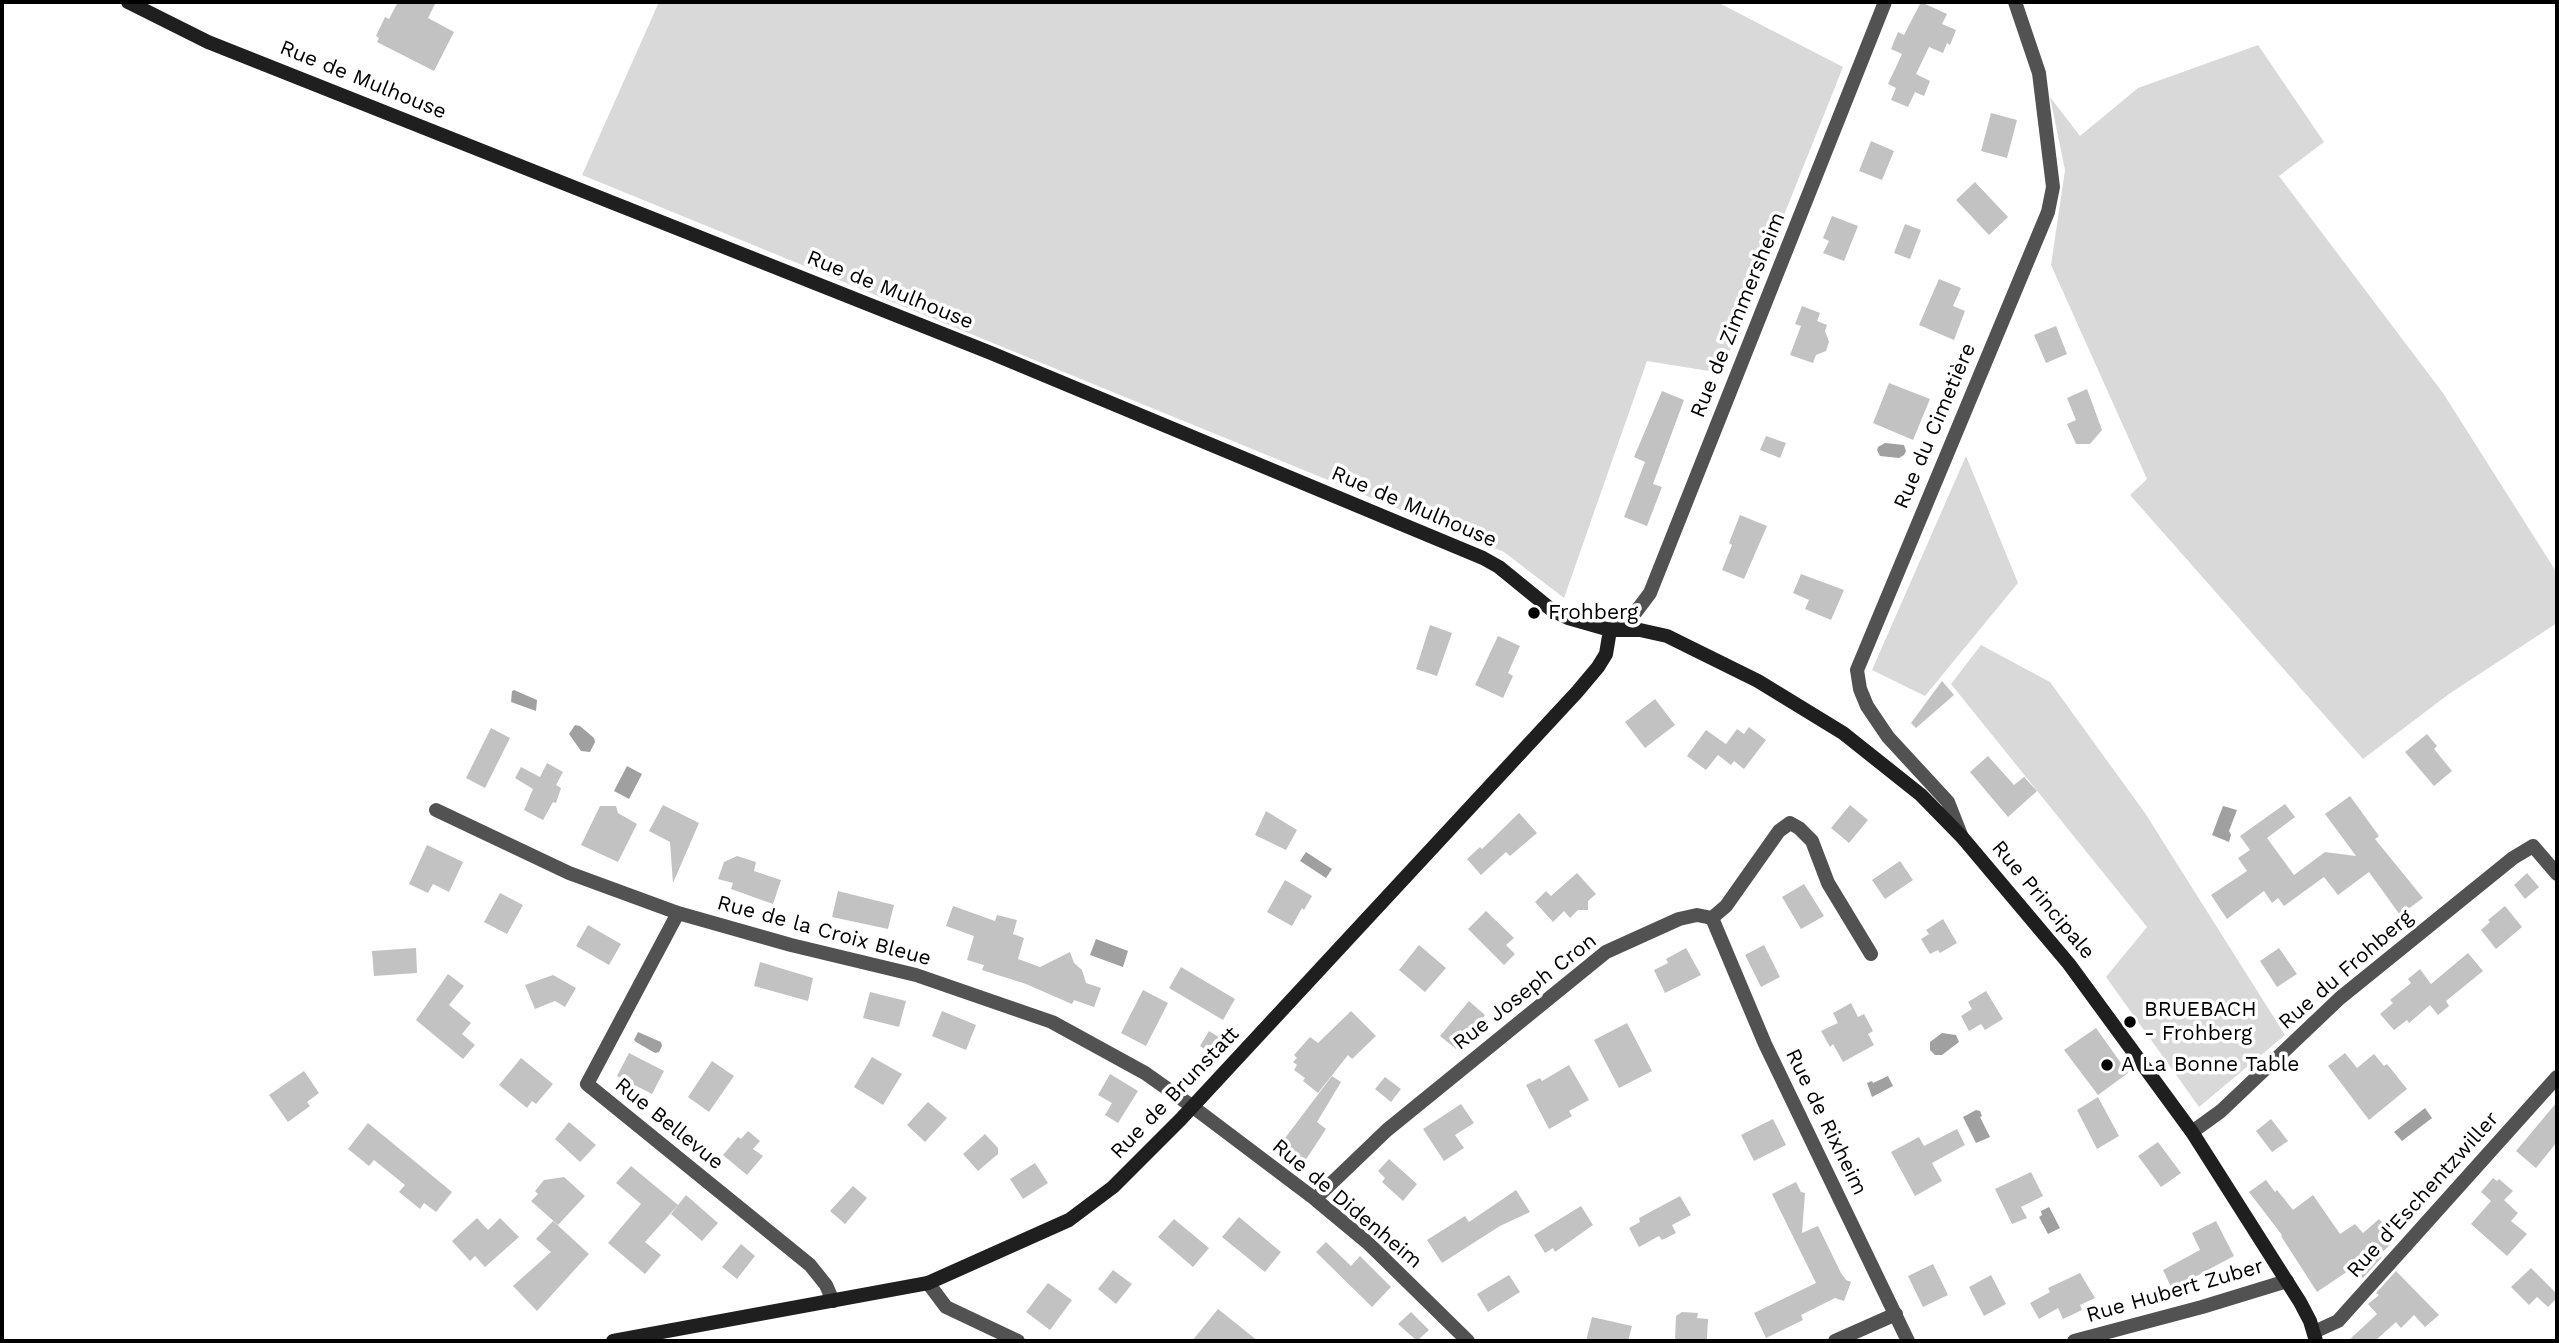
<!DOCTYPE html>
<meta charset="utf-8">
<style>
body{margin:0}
#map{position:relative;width:2559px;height:1343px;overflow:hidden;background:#fff;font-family:"Work Sans",sans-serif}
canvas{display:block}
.frame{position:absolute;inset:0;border:4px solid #000;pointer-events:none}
</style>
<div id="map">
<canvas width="2559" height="1343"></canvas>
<div class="frame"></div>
</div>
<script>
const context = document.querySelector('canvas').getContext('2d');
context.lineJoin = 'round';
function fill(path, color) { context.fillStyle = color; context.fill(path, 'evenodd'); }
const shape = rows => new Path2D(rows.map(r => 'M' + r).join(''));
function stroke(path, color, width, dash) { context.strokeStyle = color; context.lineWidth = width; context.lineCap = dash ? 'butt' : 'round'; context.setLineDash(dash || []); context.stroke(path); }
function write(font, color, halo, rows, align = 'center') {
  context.font = font + ' "Work Sans",sans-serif'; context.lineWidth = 7; context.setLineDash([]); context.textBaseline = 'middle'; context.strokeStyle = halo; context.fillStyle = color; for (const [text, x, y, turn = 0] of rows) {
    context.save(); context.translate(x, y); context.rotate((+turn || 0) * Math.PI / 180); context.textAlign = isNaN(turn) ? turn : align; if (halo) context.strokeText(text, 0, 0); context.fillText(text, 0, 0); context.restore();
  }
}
const green = shape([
 [659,2,1717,2,1843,67,1721,373,1647,361,1564,598,1504,552,582,175],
 [2258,45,2324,142,2279,176,2443,393,2557,573,2557,623,2449,694,2363,759,2130,495,2147,479,2051,265,2065,170,2050,97,2080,136,2138,88],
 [1966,456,2018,583,1925,696,1872,670],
 [1981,645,2050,682,2145,813,2285,1035,2199,1107,2106,977,2147,927,1951,684]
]);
const water = shape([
 [1885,443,1904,445,1906,451,1904,455,1899,458,1880,456,1877,450,1878,447],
 [514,690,537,700,536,711,511,702,512,691],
 [575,725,580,726,594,738,595,742,590,752,581,751,569,734],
 [627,766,642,774,629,799,614,791],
 [2223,806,2237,810,2229,831,2231,835,2229,842,2212,835],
 [1306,852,1332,869,1326,878,1300,861],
 [1096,939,1128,951,1123,967,1090,955],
 [638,1032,661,1042,662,1046,659,1052,655,1053,636,1042,634,1040],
 [1942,1033,1956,1035,1959,1042,1942,1055,1935,1055,1930,1050,1930,1042],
 [1888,1076,1893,1086,1872,1097,1867,1083,1872,1081,1873,1083],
 [2425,1108,2432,1118,2402,1141,2394,1132],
 [1976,1110,1980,1111,1982,1116,1980,1117,1990,1137,1976,1143,1963,1117],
 [2049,1207,2060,1228,2048,1234,2039,1217,2042,1215,2041,1211]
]);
const building = shape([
 [398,2,436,2,428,18,454,32,434,71,377,42,379,38,376,36,385,17,389,19],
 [1921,2,1947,14,1942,24,1956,30,1950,45,1947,43,1943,53,1929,47,1916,74,1930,81,1924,96,1915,92,1908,107,1891,100,1896,88,1888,84,1902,54,1891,49,1898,32,1904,35],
 [1991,113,2017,120,2007,158,1981,151],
 [1871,141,1894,151,1882,180,1859,171],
 [1975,182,2008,217,1989,235,1956,200],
 [1832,216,1858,226,1844,261,1823,253,1829,241,1823,238],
 [1905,224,1921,230,1910,259,1894,253],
 [1939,279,1961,288,1953,306,1965,311,1954,340,1919,325],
 [1802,306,1820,313,1817,321,1827,325,1825,331,1829,342,1826,351,1816,355,1813,363,1790,355,1801,326,1795,324],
 [2056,326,2067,354,2046,363,2034,335],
 [1889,383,1930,399,1913,440,1873,423],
 [2087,389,2102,430,2090,444,2076,444,2067,424,2076,420,2067,398],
 [1662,391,1684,400,1653,484,1662,487,1647,526,1624,517,1645,462,1634,457],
 [1766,436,1786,443,1780,458,1760,450],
 [1740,515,1767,526,1744,579,1722,570,1732,545,1729,543],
 [1801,574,1844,590,1831,620,1805,609,1809,600,1793,593],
 [1430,625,1452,633,1437,676,1416,669],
 [1498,636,1520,646,1508,673,1513,676,1503,698,1475,685],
 [1942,681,1954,695,1916,728,1911,723],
 [1655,699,1675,725,1645,748,1625,722],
 [1749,727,1766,740,1744,769,1734,761,1731,765,1718,755,1706,770,1687,756,1706,730,1726,744,1737,729,1744,734],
 [491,728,510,738,485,788,466,778],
 [2427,734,2437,746,2434,749,2452,771,2434,786,2405,752],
 [1988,756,2014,785,2024,777,2037,791,2008,817,1970,772],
 [547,763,563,772,556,785,561,788,556,803,553,802,543,820,524,810,533,789,515,778,521,767,540,777],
 [2350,796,2379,836,2375,839,2423,898,2400,915,2369,872,2338,895,2324,877,2284,906,2278,898,2272,903,2264,891,2227,919,2211,895,2247,871,2238,858,2250,850,2240,836,2285,804,2295,817,2267,838,2294,875,2325,852,2356,856,2325,814],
 [663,805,699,823,673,883,670,842,649,831],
 [1850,805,1868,820,1849,843,1831,828],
 [600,806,616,806,618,813,637,824,618,862,581,845],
 [1266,811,1297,830,1286,850,1255,835],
 [1519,813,1537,833,1510,856,1506,852,1481,875,1467,859,1480,847,1482,849],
 [427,845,463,862,449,892,433,884,428,893,409,884],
 [737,856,756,862,754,871,781,880,773,904,731,889,733,883,718,879,724,862],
 [1900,861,1913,880,1885,899,1872,880],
 [1577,873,1596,894,1588,901,1588,910,1578,910,1570,918,1564,911,1553,922,1535,902,1546,891,1551,896],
 [2527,873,2539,887,2525,899,2514,885],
 [1285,880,1312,896,1304,910,1302,908,1292,926,1267,912],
 [1804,884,1824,916,1801,929,1782,897],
 [838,891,894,905,888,929,832,917],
 [500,893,523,905,507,934,484,922],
 [953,906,995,921,997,915,1017,920,1013,934,1024,938,1018,959,1040,967,1070,952,1074,963,1082,970,1086,983,1101,988,1094,1007,1074,1000,1072,1004,1065,1001,1026,984,982,970,984,965,967,960,974,936,946,926],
 [2505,906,2522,927,2496,949,2481,930,2490,922,2488,920],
 [1486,911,1514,938,1506,945,1515,954,1504,965,1468,929],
 [1943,919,1957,943,1940,953,1938,950,1930,954,1921,939,1929,934,1926,930],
 [588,925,621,944,609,965,576,946],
 [1419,945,1446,968,1425,992,1399,970],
 [1764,945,1780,977,1761,987,1745,955],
 [416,948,417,973,374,976,372,951],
 [1686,948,1701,975,1665,993,1654,970,1668,963,1666,959],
 [2279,948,2297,974,2277,987,2260,961],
 [2468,953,2483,971,2446,1001,2449,1006,2438,1015,2430,1005,2409,1023,2407,1020,2394,1030,2380,1014,2393,1003,2390,1000,2411,983,2408,979,2420,969,2431,984],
 [760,962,813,978,808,1001,754,986],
 [1181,967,1235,999,1223,1020,1169,988],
 [448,974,464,986,449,1005,471,1023,462,1034,475,1045,463,1059,416,1020],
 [553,975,576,988,565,1007,555,1001,535,1009,525,985],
 [1143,990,1168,1003,1146,1046,1121,1033],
 [1986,991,2003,1019,1985,1030,1981,1024,1969,1031,1961,1016,1972,1009,1968,1002],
 [870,992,906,1001,899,1027,863,1018],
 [1469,1001,1485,1015,1456,1049,1440,1036],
 [1851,1003,1858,1017,1864,1014,1873,1031,1868,1034,1874,1045,1843,1062,1833,1044,1830,1047,1821,1031,1838,1023,1833,1013],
 [942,1011,976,1025,966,1050,932,1036],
 [1351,1011,1376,1036,1352,1059,1348,1055,1318,1093,1303,1081,1305,1078,1294,1070,1297,1065,1293,1062,1297,1058,1294,1055,1310,1037,1318,1043],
 [1627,1023,1652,1071,1619,1088,1594,1040],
 [2096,1028,2128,1073,2098,1095,2064,1050],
 [1209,1031,1225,1041,1215,1056,1200,1046],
 [629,1053,664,1071,652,1094,617,1076],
 [2345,1053,2357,1068,2374,1054,2384,1066,2387,1064,2407,1089,2369,1120,2328,1066],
 [872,1057,902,1074,883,1105,854,1087],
 [521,1058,553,1084,536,1104,532,1101,527,1108,499,1085],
 [712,1061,734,1076,709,1112,688,1097],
 [1569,1065,1589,1100,1569,1111,1572,1116,1549,1129,1526,1085,1540,1078,1542,1081],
 [304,1071,319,1093,307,1102,310,1106,288,1122,269,1095],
 [1110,1074,1138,1091,1118,1123,1105,1115,1112,1103,1098,1095],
 [1332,1076,1341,1082,1317,1122,1326,1129,1303,1164,1279,1146],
 [1385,1077,1401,1089,1391,1102,1375,1089],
 [2098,1097,2119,1136,2097,1149,2077,1110],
 [928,1102,947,1118,925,1142,907,1125],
 [2557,1102,2557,1142,2536,1168,2516,1151],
 [1461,1104,1474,1123,1455,1135,1464,1148,1444,1161,1423,1129],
 [1773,1119,1786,1145,1754,1161,1741,1135],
 [2271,1119,2288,1141,2272,1152,2256,1131],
 [569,1122,596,1145,580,1162,555,1139],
 [368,1123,452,1192,436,1212,424,1203,420,1209,399,1192,405,1185,374,1160,369,1166,348,1149],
 [1957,1129,1965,1145,1932,1163,1942,1181,1915,1196,1891,1152,1919,1137,1924,1146],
 [748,1131,760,1141,753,1149,763,1156,747,1175,723,1155,738,1137,741,1139],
 [985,1134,998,1148,998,1154,978,1171,963,1154],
 [2158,1142,2181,1173,2161,1187,2138,1156],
 [1389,1159,1417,1184,1403,1201,1382,1182,1385,1178,1378,1171],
 [1035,1163,1048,1183,1023,1199,1010,1179],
 [631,1166,678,1205,645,1242,661,1255,645,1274,608,1243,641,1204,616,1183],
 [2031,1172,2043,1196,2021,1207,2027,1218,2012,1224,1995,1189],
 [564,1177,585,1196,558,1225,531,1201,538,1194,535,1191,544,1180],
 [2493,1178,2497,1181,2499,1179,2513,1191,2504,1200,2518,1213,2511,1221,2527,1234,2507,1256,2471,1224,2491,1201,2481,1192],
 [2266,1180,2275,1192,2277,1190,2293,1210,2313,1195,2340,1234,2355,1224,2363,1233,2379,1219,2397,1239,2379,1255,2382,1257,2363,1278,2354,1267,2317,1292,2281,1236,2282,1235,2249,1192],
 [1796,1182,1801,1192,1805,1193,1802,1233,1818,1226,1841,1273,1846,1280,1851,1282,1844,1301,1835,1298,1801,1315,1803,1320,1766,1338,1754,1313,1816,1283,1772,1194],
 [853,1186,867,1198,845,1224,830,1211],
 [1516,1190,1530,1212,1500,1226,1442,1263,1427,1240,1465,1216,1469,1222],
 [686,1195,718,1223,702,1241,671,1214],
 [1680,1196,1691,1215,1672,1225,1676,1233,1662,1240,1659,1236,1639,1247,1629,1228,1640,1222,1639,1218],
 [1581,1206,1593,1225,1555,1252,1553,1248,1545,1253,1534,1235],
 [1239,1217,1281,1252,1265,1272,1222,1237],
 [477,1218,488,1230,500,1218,519,1237,485,1267,475,1256,470,1261,452,1241],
 [1174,1219,1209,1248,1193,1267,1158,1237],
 [553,1221,589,1254,537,1311,513,1286,551,1252,536,1239],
 [2216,1221,2234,1256,2172,1289,2163,1270,2200,1250,2192,1233],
 [1326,1242,1351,1266,1360,1256,1391,1287,1372,1307,1316,1252],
 [741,1244,755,1256,737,1279,722,1267],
 [1933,1264,1948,1295,1923,1307,1908,1276],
 [2531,1268,2557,1294,2557,1298,2548,1307,2537,1297,2529,1305,2511,1287],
 [1113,1270,1132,1284,1116,1304,1098,1289],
 [2396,1271,2439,1315,2425,1327,2414,1315,2401,1328,2396,1322,2375,1341,2348,1341,2377,1314,2368,1304,2379,1295,2376,1293],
 [2080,1273,2095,1298,2080,1305,2082,1310,2063,1319,2058,1308,2039,1319,2030,1303,2050,1292,2048,1288],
 [1509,1275,1520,1292,1488,1312,1477,1294],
 [1991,1275,2006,1304,1984,1316,1969,1287],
 [1048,1283,1072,1300,1050,1330,1026,1312],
 [1218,1309,1258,1341,1192,1341],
 [1411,1312,1429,1330,1417,1341,1398,1324],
 [1682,1312,1698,1313,1697,1318,1708,1319,1707,1339,1675,1341,1676,1316],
 [1592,1317,1632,1326,1628,1341,1586,1341]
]);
const street = shape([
 [1610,630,1635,613,1650,593,1885,2],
 [436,810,569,873,678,913,791,945,916,975,1052,1022,1145,1073,1193,1107,1315,1199,1368,1243,1468,1341],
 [1961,835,1948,802,1888,737,1867,706,1860,689,1857,670,2048,212,2053,187,2039,73,2015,2],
 [678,913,587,1084,810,1265,826,1285,833,1301],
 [1712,918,1765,1044,1908,1341],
 [2192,1132,2221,1111,2340,998,2513,858,2533,846,2557,874],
 [1315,1199,1387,1130,1606,952,1679,919,1697,915,1712,918,1726,906,1779,831,1790,823,1799,828,1812,841,1828,883,1871,954],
 [928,1283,946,1307,1018,1341],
 [2314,1332,2338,1321,2557,1077],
 [1835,1341,1896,1314],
 [2074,1341,2202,1307,2287,1281]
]);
const secondary = shape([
 [128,2,208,42,991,353,1483,558,1499,567,1553,611,1568,618,1610,630,1640,630,1667,636,1758,681,1843,733,1921,795,1962,837,2069,964,2192,1132,2300,1302,2310,1321,2316,1341],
 [613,1341,928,1283,1069,1220,1113,1187,1181,1119,1577,692,1598,667,1606,654,1610,630]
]);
const markers = [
 [1534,613,7,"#000"],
 [2130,1022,7,"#000"],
 [2107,1065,7,"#000"]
];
const streetNames = [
 ["Rue de Mulhouse",363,80,22],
 ["Rue de Mulhouse",890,290,22],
 ["Rue de Zimmersheim",1738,315,-68],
 ["Rue du Cimetière",1935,426,-67],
 ["Rue de Mulhouse",1414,507,23],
 ["Rue Principale",2043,900,50],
 ["Rue de la Croix Bleue",824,931,15],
 ["Rue du Frohberg",2346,970,-41],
 ["Rue Joseph Cron",1525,992,-38],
 ["Rue de Brunstatt",1175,1093,-46],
 ["Rue de Rixheim",1826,1122,64],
 ["Rue Bellevue",669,1124,39],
 ["Rue d'Eschentzwiller",2423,1195,-48],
 ["Rue de Didenheim",1347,1204,40],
 ["Rue Hubert Zuber",2175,1291,-16]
];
const poiNames = [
 ["Frohberg",1548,613],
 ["BRUEBACH",2144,1010],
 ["- Frohberg",2144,1034],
 ["A La Bonne Table",2121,1065]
];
fill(green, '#d9d9d9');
fill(water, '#a0a0a0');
fill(building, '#c2c2c2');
stroke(street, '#525252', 14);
stroke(secondary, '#1f1f1f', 14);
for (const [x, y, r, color] of markers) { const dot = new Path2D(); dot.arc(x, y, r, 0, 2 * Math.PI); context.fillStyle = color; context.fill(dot); stroke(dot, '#fff', 2.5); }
write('21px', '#000', '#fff', streetNames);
write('21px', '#000', '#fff', poiNames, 'left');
</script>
